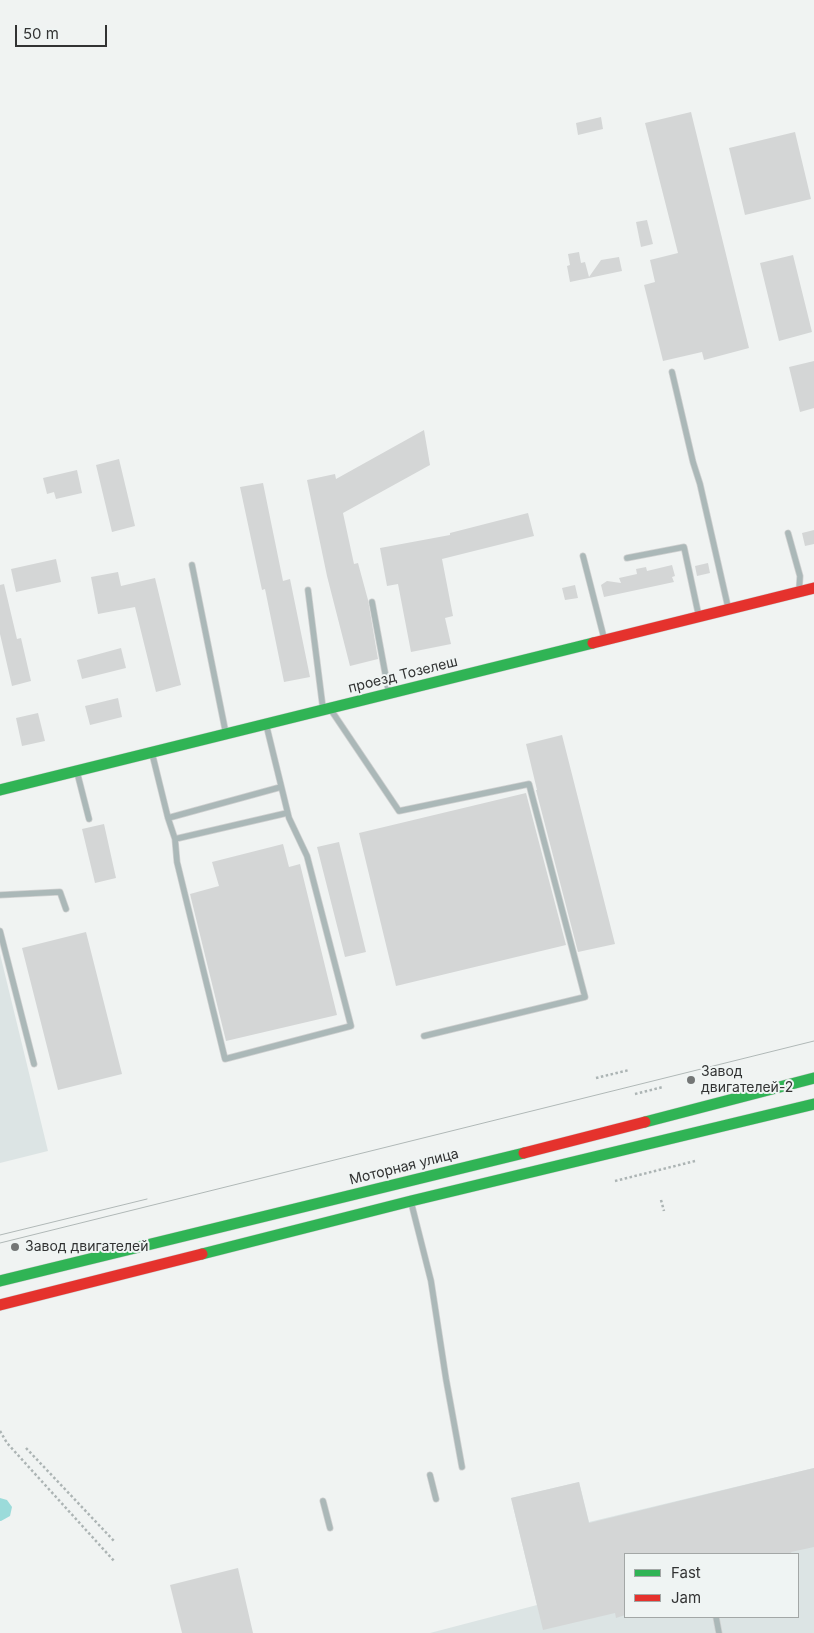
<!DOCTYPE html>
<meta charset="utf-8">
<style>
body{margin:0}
#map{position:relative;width:814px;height:1633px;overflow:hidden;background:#f0f3f2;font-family:Inter,sans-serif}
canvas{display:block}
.legend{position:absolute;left:624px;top:1553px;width:175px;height:65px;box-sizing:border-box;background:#eff4f3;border:1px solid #a3a7a6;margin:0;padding:6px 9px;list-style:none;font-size:15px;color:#323333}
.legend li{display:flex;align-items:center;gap:10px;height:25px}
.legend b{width:25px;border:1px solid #a3a7a6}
.scale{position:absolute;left:15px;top:25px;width:92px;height:22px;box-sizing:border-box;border:2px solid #323333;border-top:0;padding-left:6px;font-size:15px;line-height:18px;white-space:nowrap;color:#323333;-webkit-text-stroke:4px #eff4f3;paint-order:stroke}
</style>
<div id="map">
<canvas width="814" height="1633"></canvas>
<ul class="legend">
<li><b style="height:6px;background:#30b455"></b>Fast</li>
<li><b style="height:6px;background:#e5322d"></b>Jam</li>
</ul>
<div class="scale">50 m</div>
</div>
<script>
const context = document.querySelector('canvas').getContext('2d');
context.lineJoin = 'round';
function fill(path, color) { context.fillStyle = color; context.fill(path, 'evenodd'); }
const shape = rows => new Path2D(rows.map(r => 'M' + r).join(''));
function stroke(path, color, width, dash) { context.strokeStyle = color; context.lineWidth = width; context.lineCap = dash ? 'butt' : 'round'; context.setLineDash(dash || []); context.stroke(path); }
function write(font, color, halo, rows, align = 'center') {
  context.font = font + ' Inter,sans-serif'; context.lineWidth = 4; context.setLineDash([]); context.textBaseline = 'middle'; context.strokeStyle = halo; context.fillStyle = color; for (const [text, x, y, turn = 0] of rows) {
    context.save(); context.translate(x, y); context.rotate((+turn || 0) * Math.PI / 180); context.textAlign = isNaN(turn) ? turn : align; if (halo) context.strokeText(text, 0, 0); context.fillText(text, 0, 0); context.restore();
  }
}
const built = shape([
 [0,954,48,1151,0,1163],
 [814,1468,814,1633,430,1633,537,1605,511,1498,579,1482,589,1522],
 [625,1554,798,1554,798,1617,625,1617]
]);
const forest = shape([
 [0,1498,7,1500,12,1507,10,1516,1,1521,0,1521]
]);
const building = shape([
 [691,112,749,348,704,360,702,352,663,361,644,285,655,282,650,260,678,253,645,123],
 [601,117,603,129,578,135,576,123],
 [795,132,811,199,745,215,729,148],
 [647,220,653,244,641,247,636,222],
 [579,252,581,263,585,262,589,277,601,260,619,257,622,271,570,282,567,266,570,265,568,254],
 [793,255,812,332,779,341,760,263],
 [814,361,814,408,800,412,789,367],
 [424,430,430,465,343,513,354,564,358,563,368,600,378,659,350,666,327,576,307,480,335,474,336,479],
 [119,459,135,526,112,532,96,465],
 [77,470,82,493,56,499,54,492,47,494,43,478],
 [263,483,283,581,290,579,310,677,284,682,265,589,262,590,240,487],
 [528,513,534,536,442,559,453,616,445,618,451,644,411,652,398,584,387,586,380,548,450,535,450,533],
 [814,530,814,544,805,546,802,533],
 [56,559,61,582,16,592,11,569],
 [708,563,710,573,697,576,695,566],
 [672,565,675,576,672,577,674,582,604,597,601,585,607,581,621,583,619,578,637,574,636,569,646,567,647,571],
 [118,572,121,586,155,578,181,685,156,692,135,607,98,614,91,577],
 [4,584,17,639,21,638,31,681,12,686,0,634,0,585],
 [575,585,578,598,565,600,562,588],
 [121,648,126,668,82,679,77,660],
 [118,698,122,717,90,725,85,706],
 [38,713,45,741,22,746,16,718],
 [562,735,615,944,578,952,536,790,537,790,526,744],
 [526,793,566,945,396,986,359,833],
 [104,824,116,878,95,883,82,829],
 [339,842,366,952,345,957,317,847],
 [283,844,289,867,300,864,337,1015,226,1041,190,894,219,886,212,862],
 [86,932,122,1074,58,1090,22,948],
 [814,1468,814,1547,791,1552,792,1554,625,1554,625,1615,616,1618,615,1613,543,1630,511,1498,579,1482,589,1523],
 [238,1568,253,1633,182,1633,170,1585]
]);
const path = shape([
 [596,1078,629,1070],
 [635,1094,663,1087],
 [615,1181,695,1161],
 [661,1200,664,1211],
 [0,1431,7,1443,115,1562],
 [26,1448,115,1542]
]);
const lane = shape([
 [672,372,693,462,700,484,728,607],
 [788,533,800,576,799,592],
 [583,556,604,638],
 [627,558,684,547,699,617],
 [192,565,226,734],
 [308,590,323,709],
 [372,602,389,694],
 [331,710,399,811,529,784,585,997,424,1036],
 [152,753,168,818,175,839,177,862,225,1059,351,1026,307,856,289,818,266,724],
 [77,772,89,819],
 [168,818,281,787],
 [175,839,287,813],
 [0,895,60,892,66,909],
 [0,931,34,1064],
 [411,1202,431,1281,446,1379,462,1467],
 [430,1475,436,1499],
 [323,1501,330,1528],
 [716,1617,719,1633]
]);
const fast = shape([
 [0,790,593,643],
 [645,1122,814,1078],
 [202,1254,411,1201,814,1104],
 [0,1281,524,1153]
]);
const jam = shape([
 [593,643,814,588],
 [524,1153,645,1122],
 [0,1305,202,1254]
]);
const tram = shape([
 [0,1235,147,1199],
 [0,1243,814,1041]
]);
const markers = [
 [691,1080,5,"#747676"],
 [15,1247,5,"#747676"]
];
const streetNames = [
 ["проезд Тозелеш",403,675,-14],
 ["Моторная улица",404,1167,-14]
];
const poiNames = [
 ["Завод",701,1072],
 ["двигателей-2",701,1088],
 ["Завод двигателей",25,1247]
];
fill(built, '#dce4e4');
fill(forest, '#9bdbda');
fill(building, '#d4d6d6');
stroke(lane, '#cfd0d0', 7);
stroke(fast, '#cfd0d0', 12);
stroke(jam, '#cfd0d0', 12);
stroke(path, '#acb4b4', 2.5, [2.5, 2.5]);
stroke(lane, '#abb8b8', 5.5);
stroke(fast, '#30b455', 11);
stroke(jam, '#e5322d', 11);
stroke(tram, '#b0b8b7', 1);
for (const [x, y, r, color] of markers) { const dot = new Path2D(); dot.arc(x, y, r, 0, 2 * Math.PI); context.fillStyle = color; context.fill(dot); stroke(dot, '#eff4f3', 2); }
write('14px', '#323333', '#eff4f3', streetNames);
write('14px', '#323333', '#eff4f3', poiNames, 'left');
</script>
